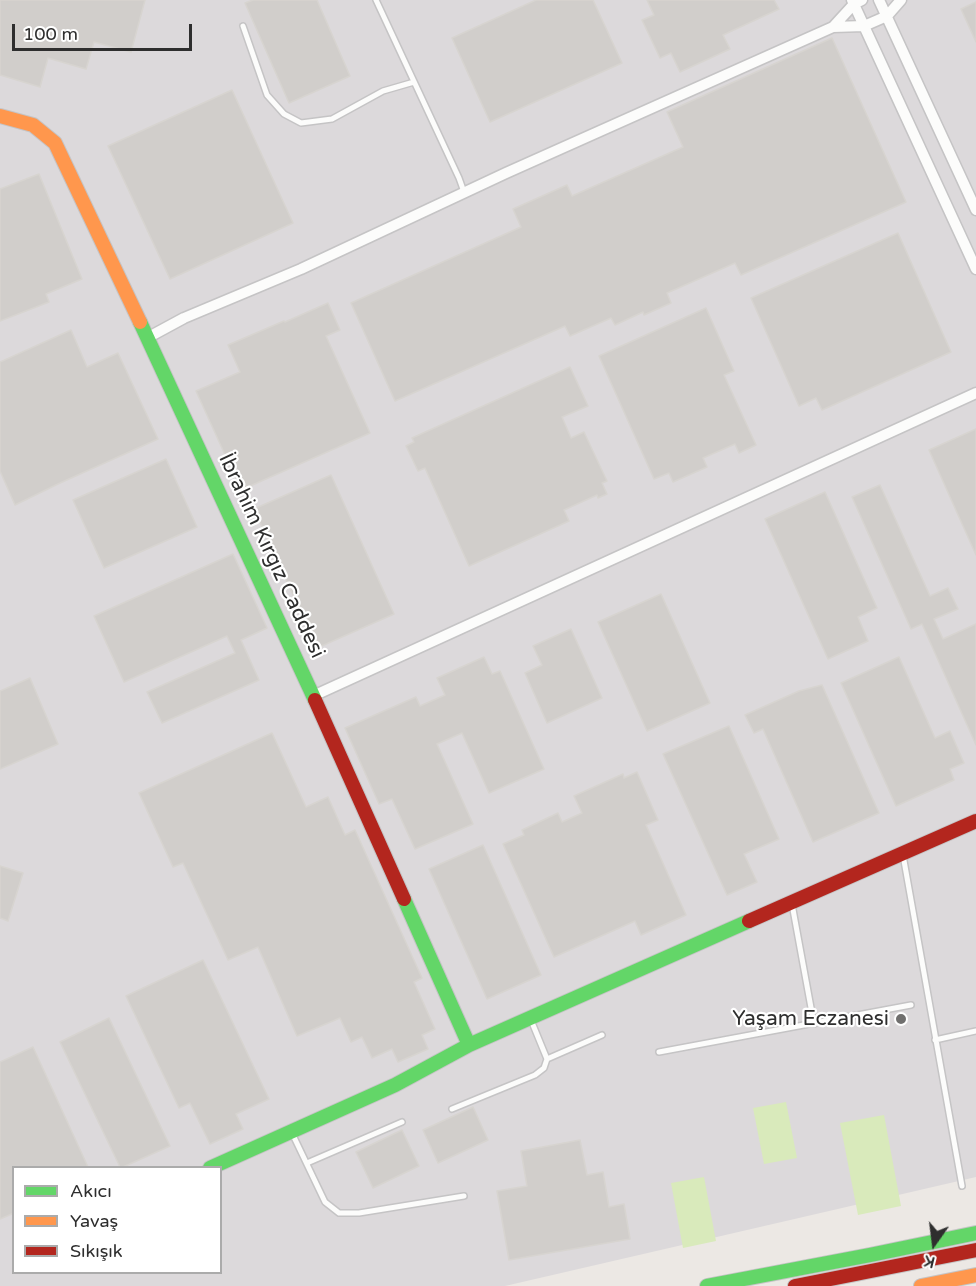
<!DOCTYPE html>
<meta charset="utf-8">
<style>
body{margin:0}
#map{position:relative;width:976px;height:1286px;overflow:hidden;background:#ece8e4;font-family:"Varela Round",sans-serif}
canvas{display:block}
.legend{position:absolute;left:12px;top:1166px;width:210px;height:108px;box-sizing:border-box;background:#fff;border:2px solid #ababab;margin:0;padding:8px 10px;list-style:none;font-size:18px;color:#2e2e2e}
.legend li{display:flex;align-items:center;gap:12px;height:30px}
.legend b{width:30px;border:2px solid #ababab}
.north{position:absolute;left:904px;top:1214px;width:60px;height:60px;-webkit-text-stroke:4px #fff;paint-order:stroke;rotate:194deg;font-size:16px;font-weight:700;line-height:24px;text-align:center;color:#2e2e2e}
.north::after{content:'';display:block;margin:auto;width:21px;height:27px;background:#2e2e2e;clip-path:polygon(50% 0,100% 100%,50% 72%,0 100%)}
.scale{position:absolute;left:12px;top:24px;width:180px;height:27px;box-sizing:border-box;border:3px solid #2e2e2e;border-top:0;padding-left:8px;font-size:18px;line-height:21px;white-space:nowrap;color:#2e2e2e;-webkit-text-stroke:4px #fff;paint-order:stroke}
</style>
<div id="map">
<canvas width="976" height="1286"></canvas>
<ul class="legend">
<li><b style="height:8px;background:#63d668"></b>Akıcı</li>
<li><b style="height:8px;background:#ff974d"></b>Yavaş</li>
<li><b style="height:8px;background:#b3261e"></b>Sıkışık</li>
</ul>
<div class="north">K</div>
<div class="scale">100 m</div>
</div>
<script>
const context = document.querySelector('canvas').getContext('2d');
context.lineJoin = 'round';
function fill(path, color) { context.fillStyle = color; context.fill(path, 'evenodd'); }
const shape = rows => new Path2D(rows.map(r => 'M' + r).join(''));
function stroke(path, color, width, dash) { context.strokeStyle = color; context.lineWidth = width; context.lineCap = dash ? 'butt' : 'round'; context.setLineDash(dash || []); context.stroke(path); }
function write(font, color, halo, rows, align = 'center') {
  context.font = font + ' "Varela Round",sans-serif'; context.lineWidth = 4.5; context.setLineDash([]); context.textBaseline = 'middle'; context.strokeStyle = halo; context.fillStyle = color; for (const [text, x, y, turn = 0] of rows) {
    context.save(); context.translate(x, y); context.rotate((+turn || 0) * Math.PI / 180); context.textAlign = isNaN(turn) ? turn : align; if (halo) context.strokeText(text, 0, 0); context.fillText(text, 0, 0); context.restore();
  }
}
const industrial = shape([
 [0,0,976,0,976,1177,505,1286,0,1286],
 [14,1168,220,1168,220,1272,14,1272]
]);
const pitch = shape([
 [786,1102,797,1158,764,1164,753,1108],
 [884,1115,901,1206,858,1215,840,1123],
 [704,1177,716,1241,683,1248,671,1183]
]);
const building = shape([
 [0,0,145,0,131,52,94,42,86,69,48,58,40,87,0,75,0,0],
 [253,0,317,0,350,76,289,103,245,3,253,0],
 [536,0,593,0,622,63,490,122,452,38,536,0],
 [647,0,774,0,779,9,723,35,730,49,680,72,671,53,660,58,642,20,654,15,647,0],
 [976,2,976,42,961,9,976,2],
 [832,38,906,202,741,275,735,263,667,293,671,303,644,315,643,312,615,325,611,318,570,336,565,326,395,401,351,303,521,227,513,209,567,185,572,196,683,147,667,112,832,38],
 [232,90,293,223,170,279,108,146,232,90],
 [39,174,82,279,46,294,49,302,0,321,0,189,39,174],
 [898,233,951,352,822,410,816,398,799,406,751,298,898,233],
 [328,303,340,330,326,336,370,433,241,490,196,391,240,372,228,345,284,321,285,322,328,303],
 [706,308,734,371,724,375,756,445,739,453,735,444,703,458,707,467,673,482,669,473,654,479,599,356,706,308],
 [71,330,87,367,118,353,158,439,60,483,15,505,0,471,0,362,71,330],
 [570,367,588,406,562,417,571,438,584,432,607,481,602,483,607,494,598,498,597,495,564,510,569,521,469,566,425,468,418,471,406,446,414,442,412,438,570,367],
 [976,429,976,555,929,450,976,429],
 [166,459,197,527,104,568,73,500,166,459],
 [331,475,394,614,317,648,254,509,331,475],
 [880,485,930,596,948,588,958,609,934,619,943,639,976,624,976,745,922,624,911,629,852,497,880,485],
 [825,492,877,608,858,617,868,641,828,659,765,519,825,492],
 [233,554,267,628,241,640,259,680,162,723,147,692,235,653,227,636,124,682,94,616,233,554],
 [661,594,710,703,647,731,598,622,661,594],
 [571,629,602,698,547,723,525,673,542,665,533,646,571,629],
 [484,657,492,674,500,671,544,769,489,793,462,733,437,744,473,824,415,849,392,799,379,804,345,728,416,697,420,706,445,695,437,678,484,657],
 [899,657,935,738,950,731,964,763,950,769,954,780,896,806,841,683,899,657],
 [30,678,58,744,0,769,0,691,30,678],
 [822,685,879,813,813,842,763,729,754,733,745,715,799,691,822,685],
 [729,726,779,839,744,854,757,882,727,895,663,754,729,726],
 [272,733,306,807,328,797,345,835,355,830,422,978,414,982,435,1029,422,1035,428,1049,398,1062,392,1049,372,1058,362,1037,351,1042,340,1018,297,1036,258,947,228,960,183,863,173,867,139,793,272,733],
 [637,772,658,820,646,825,686,915,641,935,635,921,554,957,503,844,524,835,522,830,558,813,562,822,582,813,574,796,623,774,624,778,637,772],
 [483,845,541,975,487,999,429,869,483,845],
 [0,866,23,873,8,921,0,918,0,866],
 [203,960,269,1099,236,1114,243,1129,210,1144,190,1103,179,1108,126,996,203,960],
 [109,1018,170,1146,123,1167,120,1167,60,1042,109,1018],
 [33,1047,88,1167,14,1167,14,1213,0,1219,0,1062,33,1047],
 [473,1107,488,1140,438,1163,423,1130,473,1107],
 [402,1130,419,1166,373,1188,356,1152,402,1130],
 [580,1140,587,1175,603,1172,609,1207,624,1204,630,1239,509,1260,497,1191,527,1186,521,1151,580,1140]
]);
const lane = shape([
 [376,0,459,178,464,192],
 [243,26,267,95,284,114,301,123,332,119,383,91,414,82],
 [903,855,962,1186],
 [792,904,814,1024],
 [531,1020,547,1059],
 [935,1040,976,1031],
 [659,1052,911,1005],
 [452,1109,535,1075,544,1068,547,1059,602,1035],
 [292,1133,325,1202,339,1213,359,1213,464,1196],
 [307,1163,402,1122]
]);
const street = shape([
 [852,0,976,269],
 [879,0,976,210],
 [833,27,854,4,862,0],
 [147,338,184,318,301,269,506,173,833,27,864,26,887,16,901,0],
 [313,696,976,393]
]);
const fast = shape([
 [140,322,315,700],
 [404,899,469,1045],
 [210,1168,395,1085,469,1045,749,921],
 [707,1286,870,1255,976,1233]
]);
const slow = shape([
 [0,116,33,125,55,143,140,322],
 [921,1286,976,1275]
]);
const jam = shape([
 [315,700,404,899],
 [749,921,976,821],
 [795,1286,976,1250]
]);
const markers = [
 [901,1019,6,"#706f6e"]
];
const streetNames = [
 ["İbrahim Kırgız Caddesi",271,556,65]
];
const poiNames = [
 ["Yaşam Eczanesi",889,1019]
];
fill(industrial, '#dcd9db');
fill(pitch, '#d9eabb');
fill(building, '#d1cecb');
stroke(building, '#d7d4d0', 1.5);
stroke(lane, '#c5c4c5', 8);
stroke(street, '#c5c4c5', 13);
stroke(fast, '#c5c4c5', 16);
stroke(slow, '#c5c4c5', 16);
stroke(jam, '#c5c4c5', 16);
stroke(lane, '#fcfcfb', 5);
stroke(street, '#fcfcfb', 10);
stroke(fast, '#63d668', 14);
stroke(slow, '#ff974d', 14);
stroke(jam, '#b3261e', 14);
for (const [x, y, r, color] of markers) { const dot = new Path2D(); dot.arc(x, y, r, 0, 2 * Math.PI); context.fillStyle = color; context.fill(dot); stroke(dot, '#fff', 2); }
write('21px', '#2e2e2e', '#fff', streetNames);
write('21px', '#2e2e2e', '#fff', poiNames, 'right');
</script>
